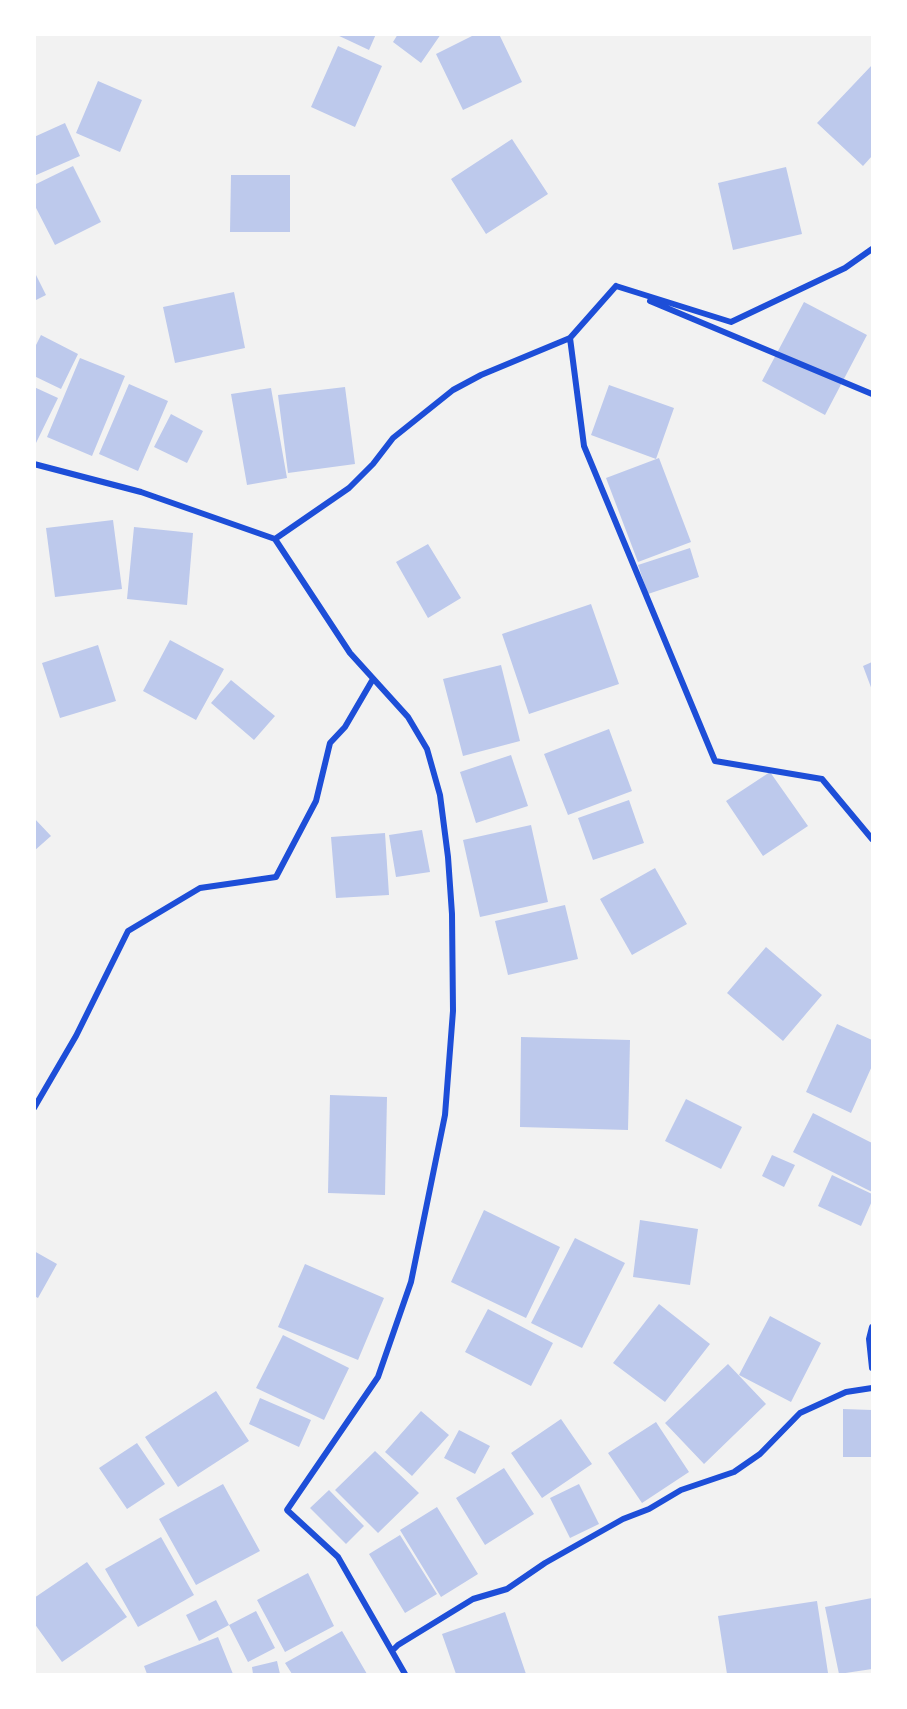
<!DOCTYPE html>
<style>
body{margin:0}
#map{position:relative;width:907px;height:1709px;overflow:hidden;background:#f2f2f2;font-family:"Varela Round",sans-serif}
canvas{display:block}
.frame{position:absolute;inset:0;border:36px solid #fff;pointer-events:none}
</style>
<div id="map">
<canvas width="907" height="1709"></canvas>
<div class="frame"></div>
</div>
<script>
const context = document.querySelector('canvas').getContext('2d');
context.lineJoin = 'round';
function fill(path, color) { context.fillStyle = color; context.fill(path, 'evenodd'); }
const shape = rows => new Path2D(rows.map(r => 'M' + r).join(''));
function stroke(path, color, width, dash) { context.strokeStyle = color; context.lineWidth = width; context.lineCap = dash ? 'butt' : 'round'; context.setLineDash(dash || []); context.stroke(path); }
const building = shape([
 [335,34,376,34,369,50],
 [398,34,441,34,421,63,393,42],
 [476,34,499,34,522,82,463,110,436,54],
 [338,46,382,66,355,127,311,107],
 [872,65,872,156,863,166,817,123],
 [98,81,142,100,120,152,76,133],
 [65,123,80,156,34,176,34,137],
 [512,139,548,194,486,234,451,179],
 [73,166,101,222,55,245,34,204,34,185],
 [786,167,802,234,733,250,718,183],
 [231,175,290,175,290,232,230,232],
 [34,271,46,295,34,301],
 [234,292,245,348,175,363,163,307],
 [804,302,867,335,825,415,762,381],
 [41,335,78,354,61,389,34,376,34,349],
 [80,358,125,376,92,456,47,437],
 [129,384,168,401,138,471,99,454],
 [609,385,674,408,656,459,591,435],
 [34,387,58,398,36,443,34,442],
 [345,387,355,464,288,473,278,395],
 [271,388,287,478,247,485,231,394],
 [171,414,203,431,187,463,154,447],
 [659,458,691,542,638,562,606,478],
 [113,520,122,589,55,597,46,528],
 [134,527,193,533,187,605,127,599],
 [428,544,461,598,428,618,396,562],
 [690,548,699,577,648,594,638,565],
 [591,604,619,684,529,714,502,634],
 [170,640,224,669,196,720,143,691],
 [98,645,116,701,60,718,42,663],
 [872,662,872,690,863,666],
 [501,665,520,741,463,756,443,679],
 [231,680,275,716,254,740,211,703],
 [609,729,632,791,568,815,544,754],
 [511,755,528,806,476,823,460,772],
 [770,772,808,826,763,856,726,801],
 [629,800,644,843,593,860,578,818],
 [34,818,51,836,34,851],
 [531,825,548,902,480,917,463,840],
 [422,830,430,872,396,877,389,835],
 [385,833,389,895,336,898,331,837],
 [655,868,687,924,632,955,600,899],
 [565,905,578,959,508,975,495,921],
 [766,947,822,995,783,1041,727,993],
 [837,1024,872,1040,872,1066,851,1113,806,1092],
 [521,1037,630,1040,628,1130,520,1127],
 [330,1095,387,1097,385,1195,328,1193],
 [686,1099,742,1127,721,1169,665,1141],
 [813,1113,872,1143,872,1192,793,1152],
 [772,1155,795,1165,784,1187,762,1176],
 [832,1175,872,1194,872,1201,861,1226,818,1206],
 [484,1210,560,1247,526,1318,451,1282],
 [640,1220,698,1229,690,1285,633,1277],
 [575,1238,625,1263,582,1348,531,1323],
 [34,1251,57,1264,38,1298,34,1296],
 [305,1264,384,1298,358,1360,278,1327],
 [659,1304,710,1344,665,1402,613,1363],
 [488,1309,553,1343,531,1386,465,1352],
 [770,1316,821,1343,791,1402,739,1375],
 [283,1335,349,1368,324,1420,256,1388],
 [728,1364,766,1404,704,1464,665,1423],
 [216,1391,249,1441,178,1487,145,1437],
 [260,1398,311,1420,299,1447,249,1424],
 [843,1409,872,1410,872,1457,843,1457],
 [421,1411,449,1435,412,1476,385,1452],
 [561,1419,592,1464,542,1498,511,1453],
 [656,1422,689,1472,642,1503,608,1453],
 [459,1430,490,1446,475,1474,444,1458],
 [137,1443,165,1484,127,1509,99,1468],
 [375,1451,419,1493,378,1533,335,1490],
 [504,1468,534,1514,485,1545,456,1498],
 [223,1484,260,1551,196,1585,159,1519],
 [579,1484,599,1524,570,1538,550,1498],
 [329,1490,364,1526,346,1544,310,1508],
 [437,1507,478,1574,441,1597,400,1530],
 [400,1535,437,1594,405,1613,369,1554],
 [161,1537,194,1595,138,1627,105,1569],
 [87,1562,127,1617,62,1662,34,1623,34,1598],
 [308,1573,334,1626,285,1652,257,1600],
 [872,1598,872,1669,839,1674,825,1607],
 [216,1600,229,1625,199,1641,186,1615],
 [817,1601,828,1673,727,1674,718,1616],
 [256,1611,275,1648,248,1662,229,1625],
 [505,1612,526,1674,456,1674,442,1634],
 [342,1631,367,1674,292,1674,285,1663],
 [218,1637,233,1674,147,1674,144,1666],
 [277,1661,280,1674,253,1674,252,1667]
]);
const minor = shape([
 [616,286,731,322,845,268,872,249],
 [650,301,872,394],
 [570,338,584,446,715,761,822,779,872,839],
 [34,464,141,492,275,539,350,653,408,717,427,749,440,795,448,857,452,914,453,1011,445,1115,411,1282,378,1377,287,1510,338,1557,405,1674],
 [275,539,349,488,373,464,393,438,453,390,481,375,570,338,616,286],
 [34,1108,76,1036,128,931,200,888,276,877,316,801,330,743,345,727,373,679],
 [872,1327,869,1339,872,1368],
 [392,1651,398,1645,473,1599,507,1589,545,1563,623,1519,649,1509,681,1490,734,1472,760,1454,800,1413,846,1392,872,1388]
]);
fill(building, '#bdc9ec');
stroke(minor, '#1d4ed8', 6);
</script>
